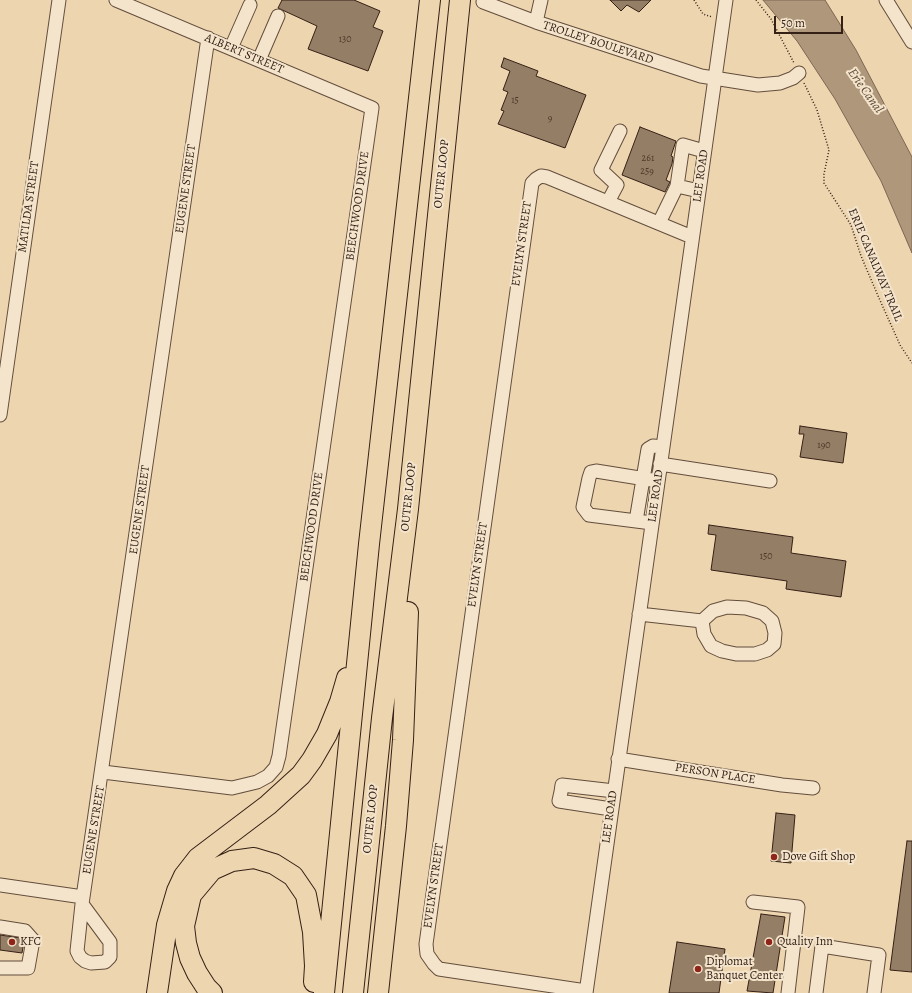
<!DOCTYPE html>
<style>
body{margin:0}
#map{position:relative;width:912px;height:993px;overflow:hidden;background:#edd5af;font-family:Alegreya,serif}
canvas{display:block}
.scale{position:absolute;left:774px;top:16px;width:69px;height:18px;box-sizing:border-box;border:2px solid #352016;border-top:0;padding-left:5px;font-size:12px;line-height:14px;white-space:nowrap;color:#352016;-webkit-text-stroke:3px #f3e4cb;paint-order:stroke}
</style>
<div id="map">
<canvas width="912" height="993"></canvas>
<div class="scale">50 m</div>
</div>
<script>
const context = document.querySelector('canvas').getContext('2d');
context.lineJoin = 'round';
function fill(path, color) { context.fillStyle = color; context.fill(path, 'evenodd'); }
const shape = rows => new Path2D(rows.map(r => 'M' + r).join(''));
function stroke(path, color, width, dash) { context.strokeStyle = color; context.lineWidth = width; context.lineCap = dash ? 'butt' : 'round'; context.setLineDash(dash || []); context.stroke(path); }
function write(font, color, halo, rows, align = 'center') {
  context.font = font + ' Alegreya,serif'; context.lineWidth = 4; context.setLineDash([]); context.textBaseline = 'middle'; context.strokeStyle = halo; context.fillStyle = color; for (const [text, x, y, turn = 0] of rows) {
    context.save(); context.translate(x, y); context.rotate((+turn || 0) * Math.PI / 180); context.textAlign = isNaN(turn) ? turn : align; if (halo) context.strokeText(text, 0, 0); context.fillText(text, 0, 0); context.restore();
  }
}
const water = shape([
 [763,0,825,0,856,50,912,157,912,253,881,181,835,99,797,41,763,0]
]);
const building = shape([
 [282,0,354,0,380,11,373,27,383,31,368,71,308,49,317,26,278,8,282,0],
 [610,0,651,0,639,12,627,5,621,11,610,0],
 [504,58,538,71,536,76,586,95,565,148,498,124,504,111,501,110,508,92,503,90,510,71,501,67,504,58],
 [640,127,676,141,671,156,673,157,672,164,666,180,670,182,665,192,622,175,640,127],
 [800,426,847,433,843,463,800,457,804,434,799,434,800,426],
 [709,525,793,537,791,553,846,561,841,597,786,589,787,581,711,570,716,535,708,534,709,525],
 [776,813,795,815,791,863,771,861,776,813],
 [907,841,912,841,912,972,890,970,907,841],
 [761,914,785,917,773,993,747,991,761,914],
 [0,935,21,938,24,942,22,953,0,950,0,935],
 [677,942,725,949,719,993,669,993,677,942]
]);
const path = shape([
 [694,0,703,14,712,17],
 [756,0,771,19,794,63],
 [804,83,817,110,829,150,824,174,824,183,851,225,861,256,879,298,900,345,912,363]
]);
const minor = shape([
 [886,0,912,42],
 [483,2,536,22,701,76,758,85,780,83,793,78,799,73],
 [536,22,541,0],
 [231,48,250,5],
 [259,60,278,16],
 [677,186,683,145,704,151],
 [608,202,617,185,601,170,620,131],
 [659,223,677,186,699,191],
 [0,415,59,0],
 [660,464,770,481],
 [636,521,648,449,653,446,663,447],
 [652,523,589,515,583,507,589,478,591,472,596,471,658,481],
 [639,614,702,621,713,611,727,607,746,608,763,613,772,621,775,633,774,644,767,650,755,654,736,654,722,651,711,646,704,634,702,621],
 [618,759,782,785,813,788],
 [103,772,232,788,257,782,268,776,276,767,279,756,372,108,116,0],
 [611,809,559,801,561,792,562,785,614,791],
 [0,885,83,897],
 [753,902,798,907,788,993],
 [82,904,110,942,110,957,105,962,91,963,85,961,80,957,77,951,82,904,83,897,208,38],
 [0,927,25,931,33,940,28,968,0,968],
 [586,991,439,969,434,964,427,954,426,944,532,183,536,179,541,176,547,177,692,237],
 [586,993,726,0],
 [816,993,822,946,879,955,874,993]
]);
const highway = shape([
 [157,993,167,925,177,891,184,876,198,858,268,805,301,775,312,760,327,734,340,702,347,678],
 [212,993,206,987,197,973,190,958,186,943,184,926,191,895,212,870,232,861,254,858,274,864,293,876,306,895,313,932,315,966,314,982],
 [324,993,369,544,430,0],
 [353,993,382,718,408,509,460,0],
 [378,993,396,826,403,740,408,612]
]);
const markers = [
 [774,857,4,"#8f2418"],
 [12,942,4,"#8f2418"],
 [769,942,4,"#8f2418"],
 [698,969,4,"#8f2418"]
];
const numberNames = [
 ["130",345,40],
 ["15",515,101],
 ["9",550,119],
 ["261",648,159],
 ["259",647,172],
 ["190",824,446],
 ["150",766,557]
];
const streetNames = [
 ["TROLLEY BOULEVARD",598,43,18],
 ["ALBERT STREET",244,54,23],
 ["OUTER LOOP",442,174,-84],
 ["LEE ROAD",701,176,-82],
 ["EUGENE STREET",186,189,-82],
 ["BEECHWOOD DRIVE",358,206,-82],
 ["MATILDA STREET",29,207,-82],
 ["EVELYN STREET",522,244,-82],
 ["ERIE CANALWAY TRAIL",875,265,67],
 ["LEE ROAD",656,496,-82],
 ["OUTER LOOP",409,497,-84],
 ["EUGENE STREET",140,510,-82],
 ["BEECHWOOD DRIVE",312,527,-82],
 ["EVELYN STREET",478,565,-82],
 ["PERSON PLACE",715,774,9],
 ["LEE ROAD",610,817,-82],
 ["OUTER LOOP",371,819,-84],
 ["EUGENE STREET",94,830,-81],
 ["EVELYN STREET",434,886,-82]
];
const poiNames = [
 ["Dove Gift Shop",782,857],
 ["KFC",20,942],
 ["Quality Inn",777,942],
 ["Diplomat",706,962],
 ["Banquet Center",706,976]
];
const waterNames = [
 ["Erie Canal",865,91,55]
];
fill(water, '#ae977b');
stroke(water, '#7e6753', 1);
fill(building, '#957e66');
stroke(building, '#352016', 1);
stroke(minor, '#634d3c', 15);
stroke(highway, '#352016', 22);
stroke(path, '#352016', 1.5, [1, 2]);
stroke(minor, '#f3e4cb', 13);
stroke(highway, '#edd5af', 20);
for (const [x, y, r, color] of markers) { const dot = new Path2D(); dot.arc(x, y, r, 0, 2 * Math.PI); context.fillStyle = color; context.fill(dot); stroke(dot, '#f3e4cb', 1.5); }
write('10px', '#4d382a', null, numberNames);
write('12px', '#352016', '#f3e4cb', streetNames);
write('12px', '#352016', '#f3e4cb', poiNames, 'left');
write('italic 13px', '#5f4a39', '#f3e4cb', waterNames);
</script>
